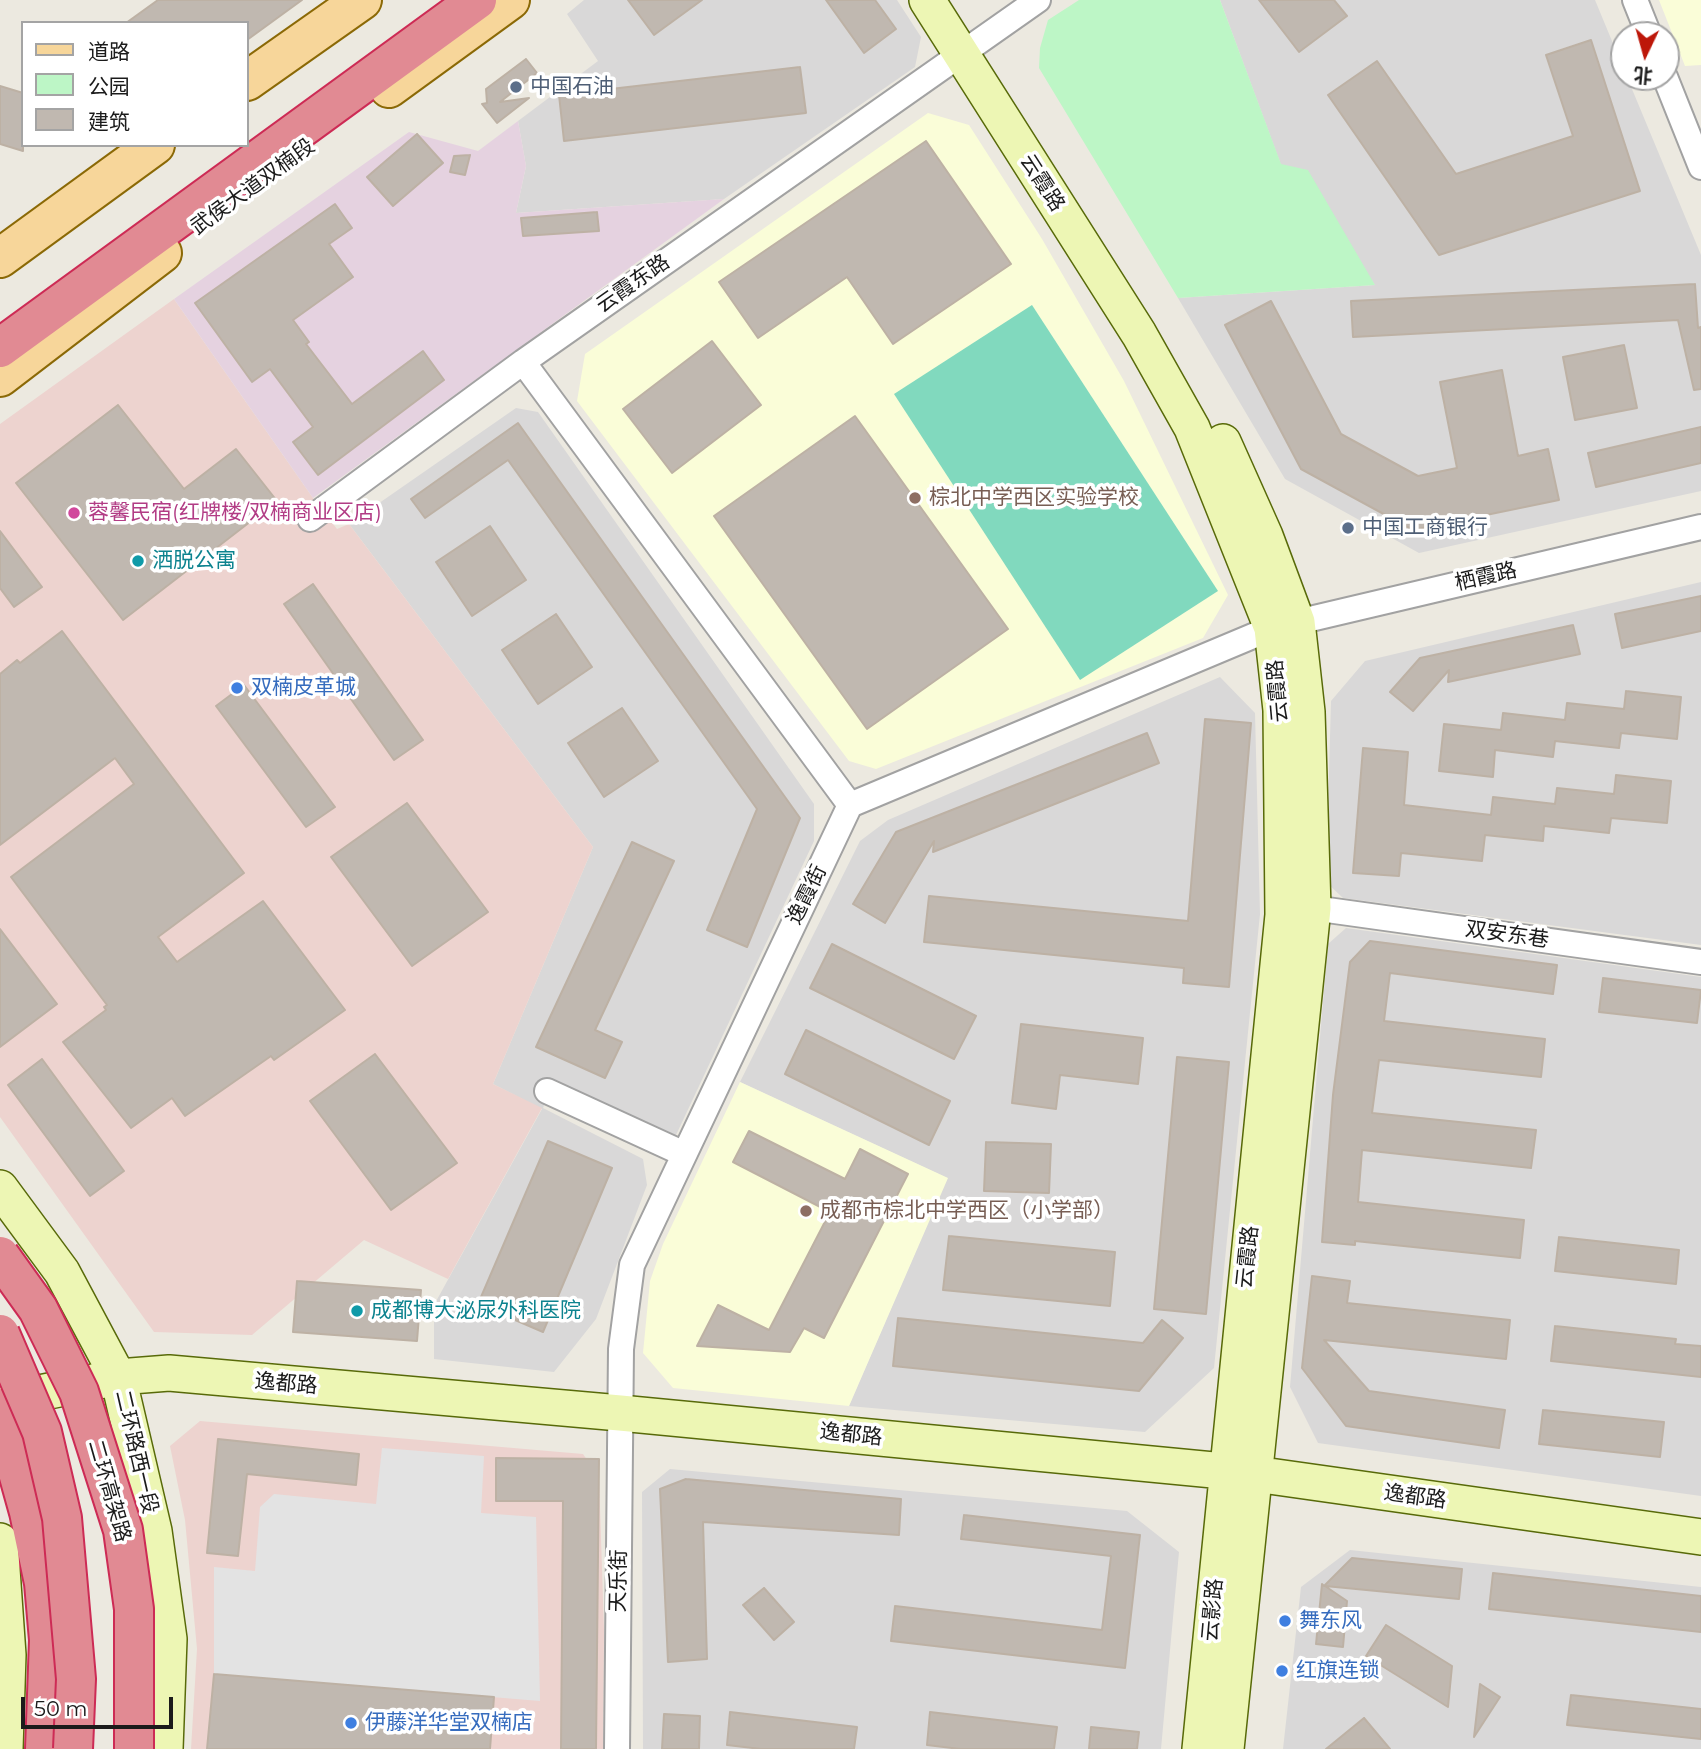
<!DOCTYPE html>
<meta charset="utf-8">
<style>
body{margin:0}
#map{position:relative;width:1701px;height:1749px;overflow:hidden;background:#ece9e0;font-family:Montserrat,"Noto Sans SC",sans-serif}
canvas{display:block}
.legend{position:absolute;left:21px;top:21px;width:228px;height:126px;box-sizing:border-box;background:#fff;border:2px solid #a4a4a4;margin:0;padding:9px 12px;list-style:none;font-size:21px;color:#1b1b1b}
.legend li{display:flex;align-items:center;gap:14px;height:35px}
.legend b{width:35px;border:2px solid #a4a4a4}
.north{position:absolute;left:1610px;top:21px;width:70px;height:70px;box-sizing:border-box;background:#fff;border:2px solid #a4a4a4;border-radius:50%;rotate:185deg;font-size:19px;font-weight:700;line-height:28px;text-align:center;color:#1b1b1b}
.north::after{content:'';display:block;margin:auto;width:24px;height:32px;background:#bd1709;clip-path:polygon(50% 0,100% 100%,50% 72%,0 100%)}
.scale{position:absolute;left:21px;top:1697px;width:152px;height:32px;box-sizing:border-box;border:4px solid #1b1b1b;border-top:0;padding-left:9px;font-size:21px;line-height:24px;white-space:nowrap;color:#1b1b1b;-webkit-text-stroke:5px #fff;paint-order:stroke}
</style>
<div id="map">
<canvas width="1701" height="1749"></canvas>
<ul class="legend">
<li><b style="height:9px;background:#f7d69a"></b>道路</li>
<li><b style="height:19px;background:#bdf6c6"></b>公园</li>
<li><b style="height:19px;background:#c0b8b0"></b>建筑</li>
</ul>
<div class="north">北</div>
<div class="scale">50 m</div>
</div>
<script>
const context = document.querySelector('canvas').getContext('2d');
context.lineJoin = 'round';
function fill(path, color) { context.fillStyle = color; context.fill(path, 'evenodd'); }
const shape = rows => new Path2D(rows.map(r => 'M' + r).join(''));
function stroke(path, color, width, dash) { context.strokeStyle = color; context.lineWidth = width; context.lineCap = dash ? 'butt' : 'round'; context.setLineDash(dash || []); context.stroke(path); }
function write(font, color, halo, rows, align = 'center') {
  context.font = font + ' Montserrat,"Noto Sans SC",sans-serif'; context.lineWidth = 7; context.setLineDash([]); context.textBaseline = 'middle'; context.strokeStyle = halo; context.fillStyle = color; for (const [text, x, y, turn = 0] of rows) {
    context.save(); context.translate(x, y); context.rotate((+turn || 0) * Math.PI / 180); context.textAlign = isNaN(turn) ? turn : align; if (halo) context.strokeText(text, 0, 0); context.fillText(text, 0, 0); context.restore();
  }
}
const residential = shape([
 [584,0,897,0,921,37,915,67,724,199,516,213,526,166,518,121,598,61,567,14],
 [1220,0,1595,0,1624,70,1624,77,1627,77,1701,255,1701,491,1419,553,1285,479,1178,298,1375,285,1281,165],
 [516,408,538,412,814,804,814,841,676,1135,554,1081,543,1108,643,1159,647,1185,596,1319,554,1372,434,1359,434,1305,542,1109,493,1084,593,847,349,524],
 [1701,582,1701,945,1343,898,1326,882,1331,701,1365,661],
 [1220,677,1255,713,1260,914,1214,1368,1145,1432,849,1406,947,1178,740,1082,860,841,888,820],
 [1346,928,1701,977,1701,1496,1318,1443,1290,1387,1328,944],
 [670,1469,1127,1511,1179,1552,1161,1749,643,1749,642,1492],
 [1350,1550,1701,1587,1701,1749,1283,1749,1301,1587]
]);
const commercial = shape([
 [174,299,313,498,337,529,349,524,593,847,493,1084,542,1108,448,1279,364,1240,252,1335,154,1332,0,1117,0,424],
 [200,1421,583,1454,599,1477,604,1630,603,1749,191,1749,197,1649,185,1520,170,1446]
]);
const industrial = shape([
 [518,121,526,166,516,213,724,199,313,498,174,299,409,132,478,151]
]);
const education = shape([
 [1659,0,1701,0,1701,65,1685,66],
 [928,113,969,125,1042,239,1124,381,1228,595,1203,638,876,769,849,761,577,401,585,354],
 [740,1082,948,1178,849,1406,673,1388,643,1353,650,1281,663,1244]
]);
const park = shape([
 [1079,0,1220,0,1281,164,1308,170,1375,285,1178,298,1039,68,1040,48,1048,20]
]);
const pitch = shape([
 [1032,305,1218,591,1080,680,894,394]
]);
const parking = shape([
 [382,1448,484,1456,481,1513,536,1517,540,1701,214,1674,214,1567,255,1571,260,1507,274,1494,376,1504]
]);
const building = shape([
 [158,0,302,0,247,40,247,23,126,23,158,0],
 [628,0,702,0,654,35,628,0],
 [826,0,875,0,896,29,864,53,826,0],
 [1259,0,1334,0,1347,16,1299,52,1259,0],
 [1591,40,1640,191,1439,255,1328,95,1377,61,1456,174,1573,136,1546,55,1591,40],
 [526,59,537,73,500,102,529,98,497,123,482,104,487,103,486,89,526,59],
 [800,67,806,113,564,141,559,95,800,67],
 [0,86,23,93,23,151,0,144,0,86],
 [417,134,443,163,393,206,367,177,417,134],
 [926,141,1011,264,893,344,847,277,758,338,719,282,926,141],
 [470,155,465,175,450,172,454,156,470,155],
 [335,204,352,228,329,244,353,277,293,320,309,342,306,344,352,404,423,351,444,380,318,475,293,442,313,427,270,369,252,382,195,303,335,204],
 [597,212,599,231,523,236,521,218,597,212],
 [1695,284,1698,328,1701,327,1701,389,1694,390,1678,320,1353,337,1351,301,1695,284],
 [1271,301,1341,434,1418,476,1457,468,1440,382,1502,370,1518,456,1548,449,1559,500,1413,530,1301,469,1225,325,1271,301],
 [712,341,761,405,672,473,623,409,712,341],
 [1624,345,1637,408,1575,420,1563,357,1624,345],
 [118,405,184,489,236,449,277,501,123,620,16,483,118,405],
 [855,416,1008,629,867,729,714,516,855,416],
 [518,423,800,818,747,947,707,930,757,809,508,460,425,518,411,499,518,423],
 [1701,427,1701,463,1596,487,1588,453,1701,427],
 [490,526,526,580,472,616,436,562,490,526],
 [0,531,42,587,14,607,0,588,0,531],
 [313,584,423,740,394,760,284,604,313,584],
 [1701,596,1701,631,1622,648,1615,614,1701,596],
 [556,614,592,667,538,704,502,650,556,614],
 [1573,625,1580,654,1448,682,1449,670,1413,711,1390,692,1420,658,1573,625],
 [62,631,244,873,158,937,177,962,263,901,345,1010,274,1060,271,1056,185,1116,172,1098,131,1128,63,1042,106,1010,104,1007,107,1005,11,877,134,784,115,758,0,845,0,674,17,660,20,663,62,631],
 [244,685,335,807,306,827,216,706,244,685],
 [1626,691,1681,697,1677,739,1621,733,1619,748,1555,741,1553,757,1495,750,1493,777,1439,771,1444,724,1501,730,1503,713,1565,720,1567,703,1624,709,1626,691],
 [622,708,658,761,604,797,568,743,622,708],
 [1205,719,1251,723,1229,987,1183,983,1184,968,924,942,929,896,1188,921,1205,719],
 [1147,733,1159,763,933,852,934,841,885,923,853,904,896,832,1147,733],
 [1363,748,1408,752,1404,805,1491,815,1493,797,1555,804,1557,788,1614,794,1616,775,1671,781,1667,823,1611,818,1609,833,1544,826,1543,841,1485,835,1482,861,1401,853,1399,876,1353,873,1363,748],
 [407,803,488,912,412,966,331,857,407,803],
 [632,842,674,861,595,1030,622,1042,605,1078,536,1047,632,842],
 [0,929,57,1004,0,1047,0,929],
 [1370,941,1557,965,1553,994,1390,973,1384,1021,1545,1039,1541,1077,1379,1060,1372,1113,1536,1130,1531,1168,1362,1150,1358,1202,1524,1220,1520,1258,1355,1241,1355,1245,1322,1242,1333,1095,1350,962,1370,941],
 [832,944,976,1016,954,1059,810,988,832,944],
 [1603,978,1701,990,1697,1023,1599,1012,1603,978],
 [1021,1024,1143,1038,1138,1084,1060,1075,1056,1109,1012,1103,1021,1024],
 [806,1030,950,1101,929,1145,785,1074,806,1030],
 [375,1054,457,1163,391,1210,310,1101,375,1054],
 [1177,1057,1229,1062,1206,1314,1154,1309,1177,1057],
 [42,1059,124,1171,90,1196,8,1085,42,1059],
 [749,1131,845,1179,860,1149,908,1174,824,1338,804,1328,790,1352,697,1346,718,1305,769,1330,830,1212,733,1162,749,1131],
 [548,1141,612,1168,543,1332,478,1304,548,1141],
 [986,1142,1051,1144,1049,1193,984,1191,986,1142],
 [949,1236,1115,1252,1110,1306,943,1290,949,1236],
 [1559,1237,1679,1250,1676,1284,1555,1271,1559,1237],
 [1312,1276,1350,1281,1347,1303,1510,1320,1506,1359,1324,1340,1369,1391,1505,1410,1499,1448,1346,1426,1302,1368,1312,1276],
 [297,1281,421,1290,417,1341,293,1332,297,1281],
 [898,1318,1143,1343,1162,1320,1183,1338,1139,1391,893,1366,898,1318],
 [1555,1326,1676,1339,1675,1344,1701,1346,1701,1377,1551,1361,1555,1326],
 [1543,1410,1664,1422,1660,1457,1539,1444,1543,1410],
 [218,1439,359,1454,356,1485,247,1474,238,1556,207,1553,218,1439],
 [496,1458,599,1459,596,1749,561,1749,563,1501,496,1501,496,1458],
 [686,1479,901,1499,899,1535,703,1522,707,1659,668,1662,660,1489,686,1479],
 [964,1515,1140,1535,1125,1668,891,1641,895,1606,1102,1630,1111,1556,961,1539,964,1515],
 [1352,1558,1462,1569,1459,1599,1325,1586,1347,1601,1343,1647,1316,1644,1322,1584,1324,1586,1352,1558],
 [1493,1573,1701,1596,1701,1632,1489,1609,1493,1573],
 [764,1588,794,1622,774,1640,743,1605,764,1588],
 [1386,1625,1452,1666,1448,1707,1366,1656,1386,1625],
 [214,1674,494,1697,490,1749,207,1749,214,1674],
 [1480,1684,1500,1697,1474,1737,1480,1684],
 [1571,1695,1701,1709,1701,1739,1567,1725,1571,1695],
 [730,1712,857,1727,854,1749,761,1749,727,1745,730,1712],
 [930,1712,1057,1727,1054,1749,960,1749,927,1745,930,1712],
 [664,1714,700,1716,699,1749,662,1749,664,1714],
 [1364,1718,1390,1749,1326,1749,1364,1718],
 [1091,1727,1139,1732,1137,1749,1089,1749,1091,1727]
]);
const street = shape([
 [1635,0,1649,35],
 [1665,77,1701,167],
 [523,362,850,805],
 [310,519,523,362,1038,0],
 [1313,908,1701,962],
 [547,1091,682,1153],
 [617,1749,621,1349,632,1265,850,805,1272,628,1701,527]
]);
const secondary = shape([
 [927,0,1139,334,1192,428,1272,628,1281,710,1283,915,1200,1749],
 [1223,442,1265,536,1297,622,1307,712,1313,908,1226,1749],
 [0,1188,62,1272,118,1377,154,1531,169,1639,165,1749],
 [0,1401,118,1377,169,1373,620,1413,1255,1474,1701,1537],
 [0,1541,8,1655,5,1749]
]);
const primary = shape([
 [247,81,362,0],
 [389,88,510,0],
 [0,258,155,145],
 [0,377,162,253]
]);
const highway = shape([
 [0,348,477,0],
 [0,1408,29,1512,44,1583,49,1640,45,1749]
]);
const highwayBridge = shape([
 [0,1256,38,1309,79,1392,123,1530,134,1609,134,1749],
 [0,1334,42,1432,62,1518,76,1679,73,1749]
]);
const markers = [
 [516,87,7,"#5c6f8a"],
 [915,498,7,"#8d6e63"],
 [74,513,7,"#d1479c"],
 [1348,528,7,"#5c6f8a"],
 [138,561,7,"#0f9aa8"],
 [237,688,7,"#3f7fe0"],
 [806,1211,7,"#8d6e63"],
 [357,1311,7,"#0f9aa8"],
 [1285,1621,7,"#3f7fe0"],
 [1282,1671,7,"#3f7fe0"],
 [351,1723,7,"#3f7fe0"]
];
const serviceNames = [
 ["中国石油",530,87],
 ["中国工商银行",1362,528]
];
const streetNames = [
 ["云霞路",1042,183,57],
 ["武侯大道双楠段",253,187,-36],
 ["云霞东路",633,284,-35],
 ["栖霞路",1486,577,-13],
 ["云霞路",1278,691,-95],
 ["逸霞街",807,895,-64],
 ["双安东巷",1507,935,8],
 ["云霞路",1248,1257,-84],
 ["逸都路",286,1384,5],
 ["逸都路",851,1435,6],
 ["二环路西一段",136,1452,77],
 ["二环高架路",109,1491,74],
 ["逸都路",1415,1497,8],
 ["天乐街",619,1581,-89],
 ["云影路",1213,1610,-85]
];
const educationNames = [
 ["棕北中学西区实验学校",929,498],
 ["成都市棕北中学西区（小学部）",820,1211]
];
const hotelNames = [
 ["蓉馨民宿(红牌楼/双楠商业区店)",88,513]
];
const cultureNames = [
 ["洒脱公寓",152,561],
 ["成都博大泌尿外科医院",371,1311]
];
const shopNames = [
 ["双楠皮革城",251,688],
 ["舞东风",1299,1621],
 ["红旗连锁",1296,1671],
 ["伊藤洋华堂双楠店",365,1723]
];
fill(residential, '#d9d8d8');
fill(commercial, '#edd3cf');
fill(industrial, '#e5d2e0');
fill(education, '#fafdd8');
fill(park, '#bdf6c6');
fill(pitch, '#81d9be');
fill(parking, '#e3e3e3');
fill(building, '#c0b8b0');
stroke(building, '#bdb1a4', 2);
stroke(street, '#a2a2a2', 28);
stroke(secondary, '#586a09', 38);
stroke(primary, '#8b6906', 42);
stroke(highway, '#cd2b55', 42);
stroke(street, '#fff', 24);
stroke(secondary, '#edf6b4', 35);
stroke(primary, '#f7d69a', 38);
stroke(highway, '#e18a93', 38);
stroke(highwayBridge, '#cd2b55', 42, []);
stroke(highwayBridge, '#e18a93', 38);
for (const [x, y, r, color] of markers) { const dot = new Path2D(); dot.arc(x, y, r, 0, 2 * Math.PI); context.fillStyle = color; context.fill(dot); stroke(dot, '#fff', 2.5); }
write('21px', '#4e5e75', '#fff', serviceNames, 'left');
write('21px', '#1b1b1b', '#fff', streetNames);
write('21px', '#785e54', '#fff', educationNames, 'left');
write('21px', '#b23c85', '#fff', hotelNames, 'left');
write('21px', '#0d838f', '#fff', cultureNames, 'left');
write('21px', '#366cbe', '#fff', shopNames, 'left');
</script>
